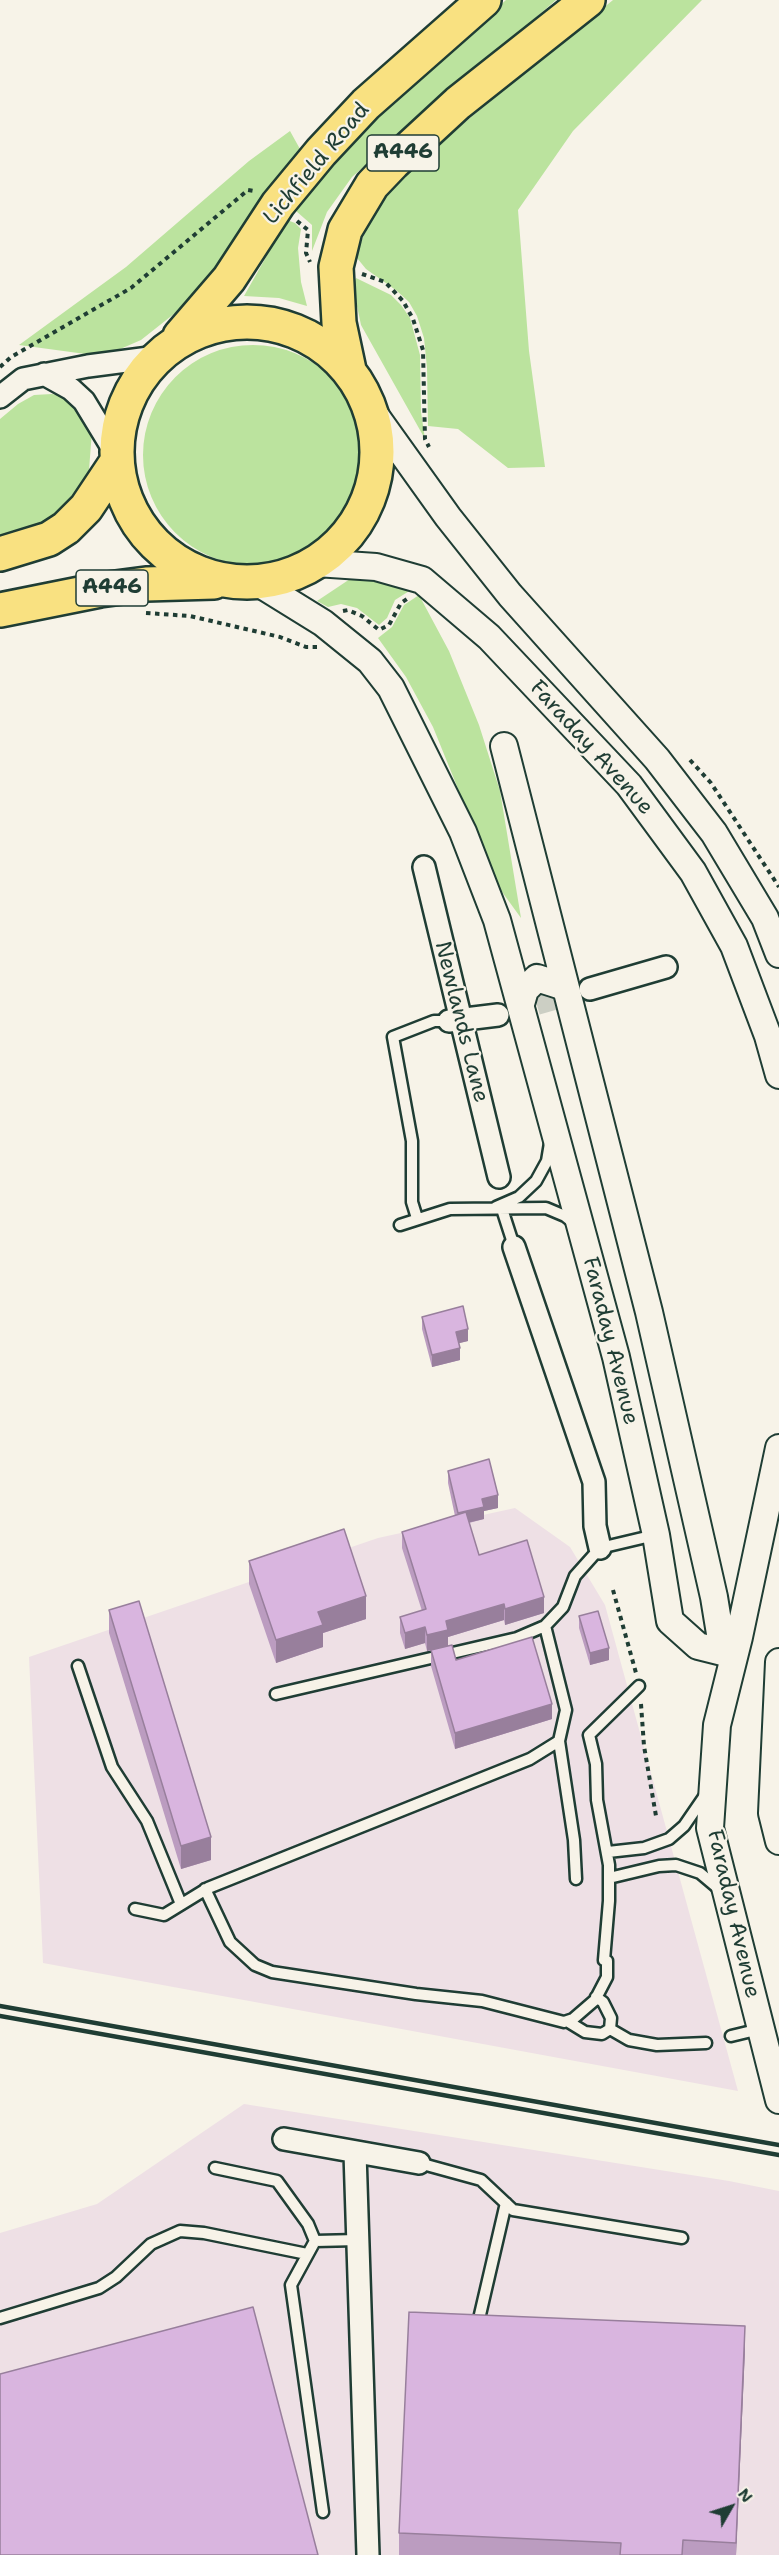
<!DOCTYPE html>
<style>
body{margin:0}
#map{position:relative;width:779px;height:2555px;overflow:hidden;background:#f7f3e8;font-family:"Shantell Sans",sans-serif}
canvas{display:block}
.north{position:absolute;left:701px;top:2477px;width:60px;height:60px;-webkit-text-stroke:4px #f7f3e8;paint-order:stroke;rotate:51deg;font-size:16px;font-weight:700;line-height:24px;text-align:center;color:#1f3d34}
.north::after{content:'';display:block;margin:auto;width:21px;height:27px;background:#1f3d34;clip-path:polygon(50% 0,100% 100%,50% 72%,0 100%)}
</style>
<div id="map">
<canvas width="779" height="2555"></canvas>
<div class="north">N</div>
</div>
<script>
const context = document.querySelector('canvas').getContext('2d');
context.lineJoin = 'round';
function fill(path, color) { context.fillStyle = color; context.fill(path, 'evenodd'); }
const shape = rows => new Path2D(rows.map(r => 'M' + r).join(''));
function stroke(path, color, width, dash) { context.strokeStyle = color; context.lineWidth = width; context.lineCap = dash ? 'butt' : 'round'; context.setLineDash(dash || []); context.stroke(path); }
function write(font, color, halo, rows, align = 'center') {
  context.font = font + ' "Shantell Sans",sans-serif'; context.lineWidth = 4.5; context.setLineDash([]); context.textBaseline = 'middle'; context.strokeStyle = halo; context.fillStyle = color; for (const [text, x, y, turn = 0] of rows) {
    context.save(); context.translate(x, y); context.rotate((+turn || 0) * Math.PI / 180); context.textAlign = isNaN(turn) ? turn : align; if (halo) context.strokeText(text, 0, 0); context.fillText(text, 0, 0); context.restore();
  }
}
const built = shape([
 [515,1508,570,1547,605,1605,738,2091,43,1963,29,1657,378,1538],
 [244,2104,729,2181,779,2191,779,2555,0,2555,0,2233,97,2204]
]);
const green = shape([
 [506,0,556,0,352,177,327,212,312,251,312,225,296,211,326,168,366,125],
 [613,0,702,0,573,131,518,210,529,351,545,467,508,468,458,429,428,426,427,368,424,338,417,316,409,302,397,291,366,269,357,258,359,247,369,223,388,193,413,165],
 [290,131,300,149,248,219,225,257,189,302,141,340,118,350,93,355,19,345,126,267,249,161],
 [287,220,295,223,301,229,298,248,301,282,307,306,279,298,244,296],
 [356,278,391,295,401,305,410,318,420,355,421,412,425,439,361,325,353,287],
 '143 455a110 110 0 1 1 220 0a110 110 0 1 1-220 0Z',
 [52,394,66,397,77,405,92,431,89,470,83,488,53,519,0,538,0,419,18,404,34,395],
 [359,573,414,588,395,600,387,618,379,625,357,608,341,604,328,607,317,601],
 [419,595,449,651,479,725,500,791,521,918,497,885,433,727,406,677,378,638,392,627,404,605]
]);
const minorTunnel = shape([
 [507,1013,584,991]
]);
const path = shape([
 [297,221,308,230,306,253,310,262],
 [362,274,385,282,403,301,413,319,423,350,425,439,429,447],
 [0,367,11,357,131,288,248,190,254,191],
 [343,611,348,610,362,616,379,630,389,625,401,603,407,599],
 [146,613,190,616,280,637,306,647,317,647],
 [690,760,711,783,779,887],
 [613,1590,636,1673],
 [641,1704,644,1746,656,1816]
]);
const service = shape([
 [496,1207,519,1197,536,1181,547,1161,550,1143],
 [502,1209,512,1240],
 [417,1218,412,1202,412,1141,393,1037,434,1021,449,1021],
 [400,1225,450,1209,546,1208,565,1216,575,1224],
 [78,1666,112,1767,147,1821,181,1904],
 [276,1694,517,1638,545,1626,563,1607,575,1576,600,1548,655,1535],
 [559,1741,574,1840,576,1879],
 [608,1852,644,1848,669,1839,684,1826,706,1794],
 [609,1878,659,1866,676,1865,700,1873,719,1889],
 [205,1889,230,1942,255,1965,272,1972,416,1994,482,2001,564,2022,573,2019,595,2000,607,1977,607,1961,604,1960,609,1901,609,1865,597,1800,596,1764,589,1735,639,1686],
 [135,1909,164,1915,208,1888,530,1759,559,1741,566,1710,545,1626],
 [567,2021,585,2032,602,2034,610,2029,611,2018,603,2002,596,1997],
 [610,2029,629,2040,657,2045,706,2043],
 [731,2036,760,2029],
 [419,2163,481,2180,513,2210,682,2238],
 [215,2168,277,2181,308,2224,315,2241,358,2240],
 [315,2241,291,2285,323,2512],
 [0,2318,99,2288,116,2277,151,2244,180,2231,204,2233,307,2254],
 [479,2319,506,2203]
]);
const minor = shape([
 [44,374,71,389,84,401,115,452],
 [0,397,23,379,88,366,157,357],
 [424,867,499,1177],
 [590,989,666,967],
 [449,1021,498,1015],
 [514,1247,594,1482,595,1526,600,1548],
 [284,2139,419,2163],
 [355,2153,368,2555]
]);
const tertiary = shape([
 [370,408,448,517,510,595,657,759,714,833,765,918,779,954],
 [316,563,376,567,422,580,489,637,629,785,693,872,734,946,768,1036,779,1075],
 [260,584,323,623,370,661,391,688,463,832,497,920,616,1357,656,1535,670,1621,698,1646,734,1655],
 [504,746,649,1312,714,1597,723,1652],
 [521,1004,525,990,537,978,562,986,567,992],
 [779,1448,739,1637,717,1725,710,1828,779,2100],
 [779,1662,772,1813,779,1841]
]);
const trunk = shape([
 '117 452a130 130 0 1 1 260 0a130 130 0 1 1-260 0Z',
 [180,336,229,279,278,204,321,152,366,104,484,0],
 [349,370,339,323,336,267,345,230,372,185,393,163,458,103,588,0],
 [0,554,49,539,66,528,86,508,116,463],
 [0,610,100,590,146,584,214,582]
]);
const rail = shape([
 [0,2006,779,2145],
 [0,2016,779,2155]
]);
const wall = shape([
 [422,1317,468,1341,459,1343,460,1360,432,1367,422,1329],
 [448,1471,498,1508,484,1511,484,1519,469,1523,479,1555,544,1613,505,1625,504,1620,448,1637,448,1646,456,1660,552,1719,455,1749,431,1666,431,1650,427,1651,425,1643,405,1649,400,1633,400,1617,422,1611,402,1548,402,1532,455,1516,448,1483],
 [249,1561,366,1619,323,1633,323,1647,276,1663,249,1584],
 [109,1610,211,1860,181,1869,109,1633],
 [579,1616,609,1660,590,1665,579,1628],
 [745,2349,736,2555,399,2555,399,2533]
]);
const shadedWall = shape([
 [468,1329,468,1341,456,1344,456,1332],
 [460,1348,460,1360,432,1367,432,1355],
 [498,1495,498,1508,484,1511,484,1519,458,1525,458,1513,482,1499],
 [366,1596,366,1619,323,1633,323,1647,276,1663,276,1640,318,1612],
 [544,1597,544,1613,505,1625,505,1609],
 [504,1604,504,1620,448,1637,448,1646,427,1651,427,1635,446,1621],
 [425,1627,425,1643,405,1649,405,1633],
 [609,1648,609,1660,590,1665,590,1653],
 [552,1704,552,1719,455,1749,455,1733],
 [211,1837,211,1860,181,1869,181,1846],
 [745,2326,745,2349,736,2555,736,2543]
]);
const building = shape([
 [463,1306,468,1329,456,1332,460,1348,432,1355,422,1317,463,1306],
 [489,1459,498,1495,482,1499,484,1507,458,1513,448,1471,489,1459],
 [466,1512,479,1555,527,1540,544,1597,505,1609,504,1604,446,1621,448,1630,427,1635,425,1627,405,1633,400,1617,426,1609,402,1532,466,1512],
 [344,1529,366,1596,318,1612,323,1625,276,1640,249,1561,344,1529],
 [139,1601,211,1837,181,1846,109,1610,139,1601],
 [598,1611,609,1648,590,1653,579,1616,598,1611],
 [532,1637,552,1704,455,1733,431,1650,452,1645,456,1660,532,1637],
 [253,2307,318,2555,0,2555,0,2374,253,2307],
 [409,2312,745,2326,736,2543,683,2540,682,2555,620,2555,621,2543,399,2533,409,2312]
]);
const shields = [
 [403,153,72],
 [112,588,72]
];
const shieldNames = [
 ["A446",403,153],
 ["A446",112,588]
];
const streetNames = [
 ["Lichfield Road",317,164,-50],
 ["Faraday Avenue",591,748,48],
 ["Newlands Lane",461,1022,76],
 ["Faraday Avenue",610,1341,76],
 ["Faraday Avenue",733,1914,77]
];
fill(built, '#eee0e5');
fill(green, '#bbe39e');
stroke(minorTunnel, '#cccfc4', 21, [21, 10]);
stroke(service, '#1f3d34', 15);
stroke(minor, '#1f3d34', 26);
stroke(tertiary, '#1f3d34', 30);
stroke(trunk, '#1f3d34', 38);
stroke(path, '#1f3d34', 4, [4.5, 4.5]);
stroke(service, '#f7f3e8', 10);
stroke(minor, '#f7f3e8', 21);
stroke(tertiary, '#f7f3e8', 26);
stroke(trunk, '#f9e181', 33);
stroke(rail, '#1f3d34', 4.5);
fill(wall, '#bb9cc0');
fill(shadedWall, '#987f9c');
fill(building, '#d9b5df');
stroke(building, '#987f9c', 1.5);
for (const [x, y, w] of shields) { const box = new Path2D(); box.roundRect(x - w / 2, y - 18, w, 36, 4.5); context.fillStyle = '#f7f3e8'; context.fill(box); stroke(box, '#1f3d34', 1.5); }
write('bold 21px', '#1f3d34', null, shieldNames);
write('22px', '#1f3d34', '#f7f3e8', streetNames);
</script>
